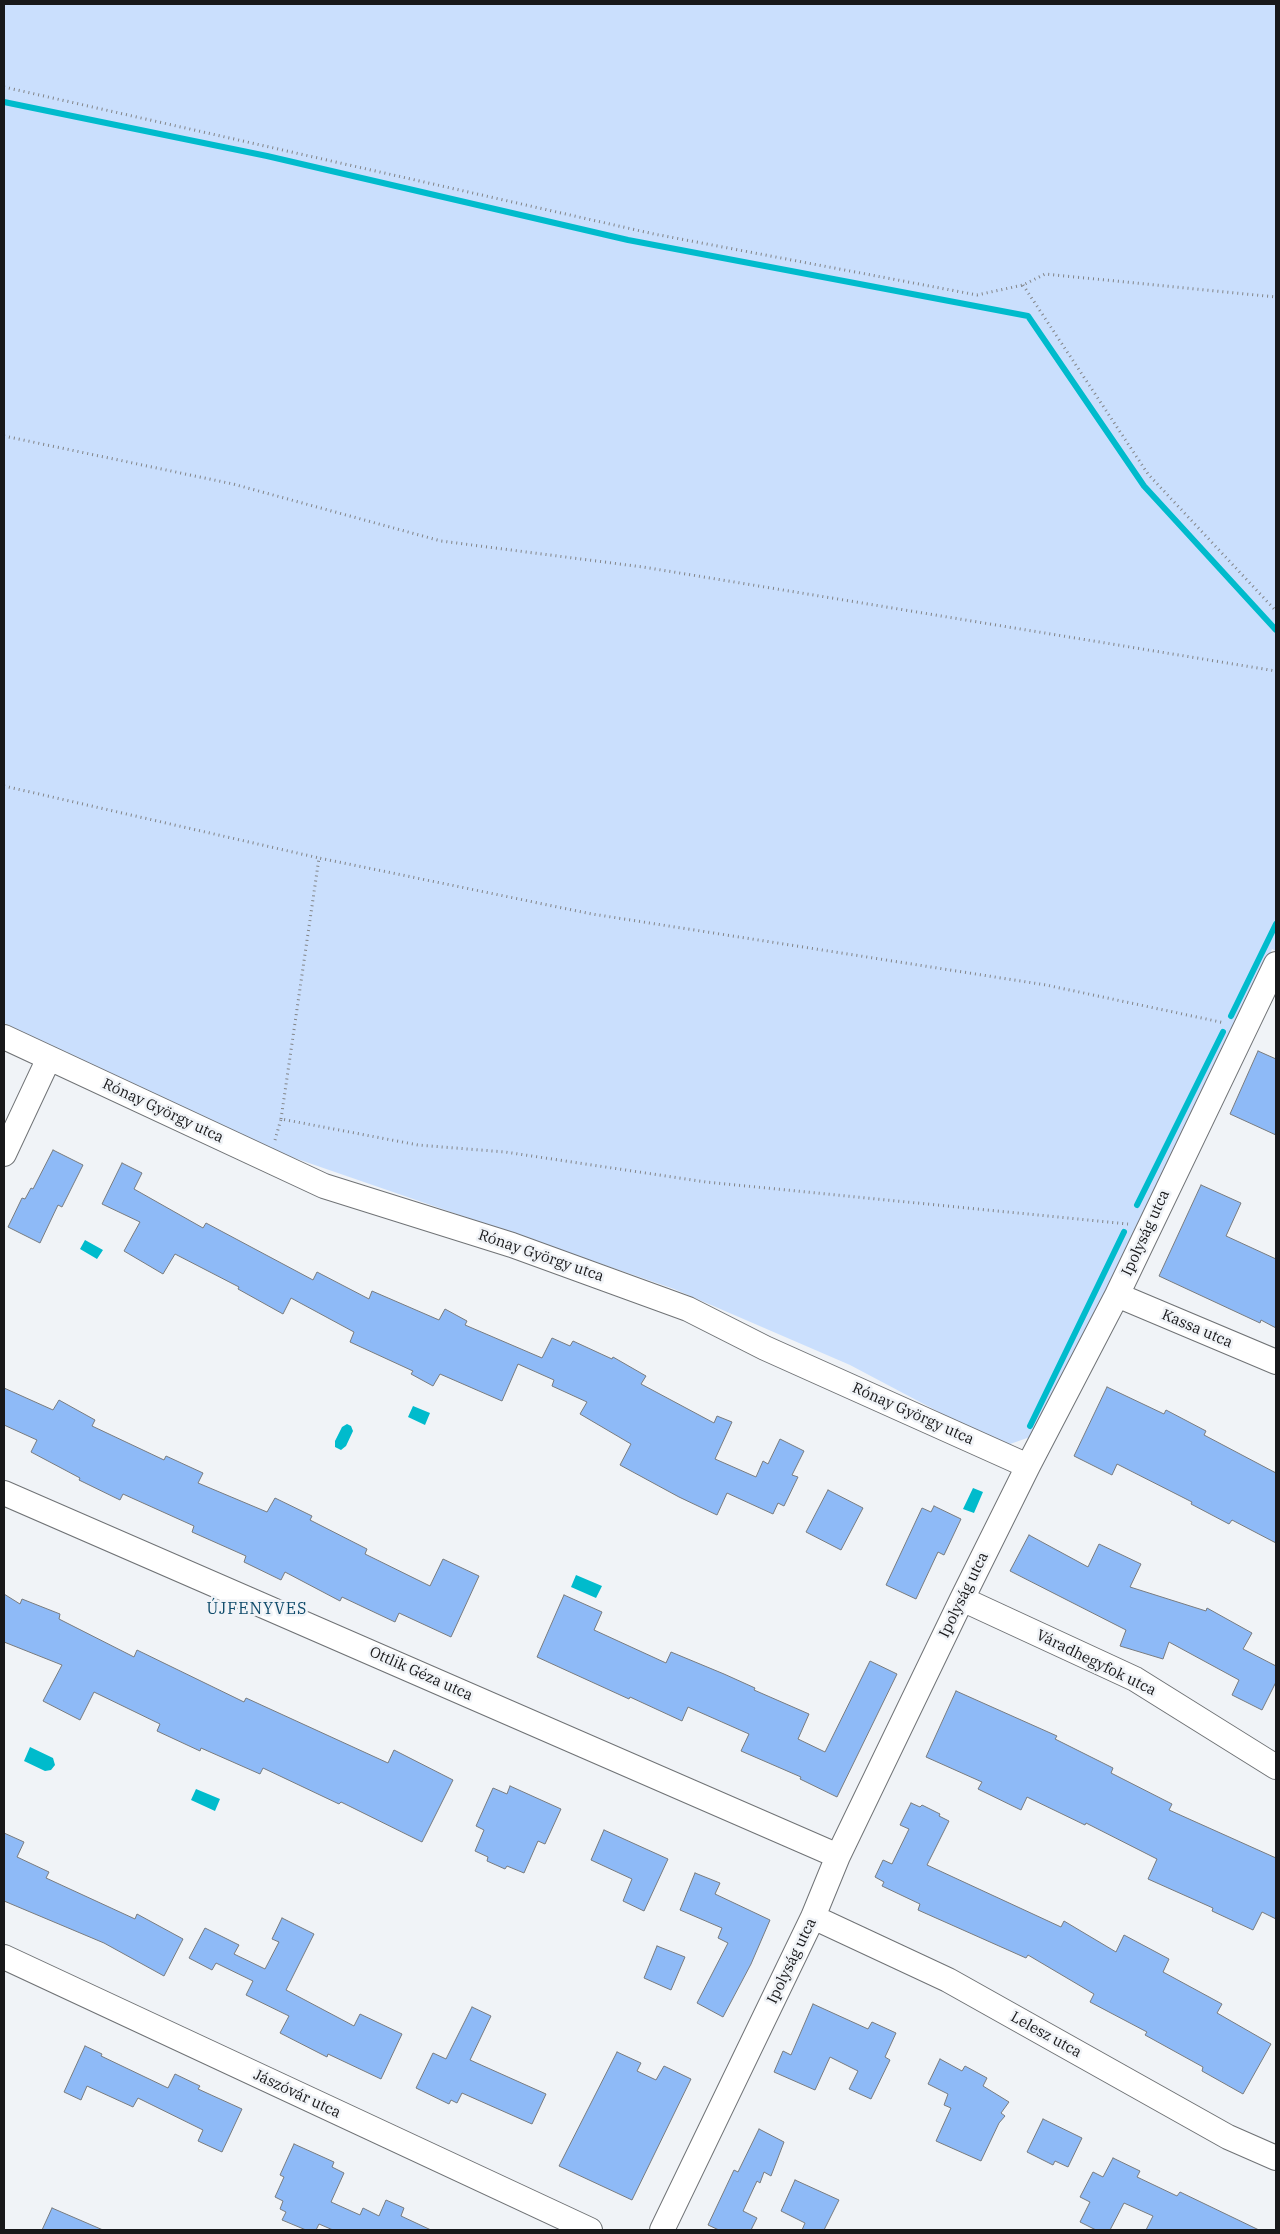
<!DOCTYPE html>
<meta charset="utf-8">
<style>
body{margin:0}
#map{position:relative;width:1280px;height:2234px;overflow:hidden;background:#f0f3f7;font-family:"IBM Plex Serif",serif}
canvas{display:block}
.frame{position:absolute;inset:0;border:5px solid #18181a;pointer-events:none}
</style>
<div id="map">
<canvas width="1280" height="2234"></canvas>
<div class="frame"></div>
</div>
<script>
const context = document.querySelector('canvas').getContext('2d');
context.lineJoin = 'round';
function fill(path, color) { context.fillStyle = color; context.fill(path, 'evenodd'); }
const shape = rows => new Path2D(rows.map(r => 'M' + r).join(''));
function stroke(path, color, width, dash) { context.strokeStyle = color; context.lineWidth = width; context.lineCap = dash ? 'butt' : 'round'; context.setLineDash(dash || []); context.stroke(path); }
function write(font, color, halo, rows, align = 'center') {
  context.font = font + ' "IBM Plex Serif",serif'; context.lineWidth = 5; context.setLineDash([]); context.textBaseline = 'middle'; context.strokeStyle = halo; context.fillStyle = color; for (const [text, x, y, turn = 0] of rows) {
    context.save(); context.translate(x, y); context.rotate((+turn || 0) * Math.PI / 180); context.textAlign = isNaN(turn) ? turn : align; if (halo) context.strokeText(text, 0, 0); context.fillText(text, 0, 0); context.restore();
  }
}
const green = shape([
 [4,4,1276,4,1276,951,1272,949,1244,1028,1030,1437,1010,1444,988,1438,850,1365,674,1289,248,1142,4,1023]
]);
const water = shape([
 [85,1240,103,1250,97,1259,80,1249],
 [413,1406,430,1413,425,1425,408,1417],
 [347,1424,351,1426,353,1431,346,1446,341,1450,335,1447,335,1441,342,1427],
 [973,1488,983,1492,974,1513,963,1509],
 [576,1575,602,1586,596,1598,571,1587],
 [30,1747,53,1758,55,1765,51,1770,45,1771,24,1761],
 [196,1789,220,1799,215,1811,191,1800]
]);
const stream = shape([
 [4,102,267,156,628,240,1028,316,1144,486,1276,630],
 [1231,1016,1276,924],
 [1137,1205,1223,1032],
 [1030,1426,1124,1232]
]);
const building = shape([
 [1258,1051,1276,1059,1276,1135,1230,1114,1258,1051],
 [53,1150,83,1165,62,1207,58,1205,40,1243,8,1227,22,1198,25,1199,31,1188,33,1189,53,1150],
 [122,1163,142,1173,134,1189,203,1228,206,1223,313,1280,317,1272,369,1299,372,1291,439,1320,445,1309,467,1321,465,1325,542,1358,552,1338,570,1346,573,1341,612,1359,613,1357,646,1376,641,1384,714,1423,717,1416,732,1422,715,1459,756,1477,763,1461,768,1464,780,1439,804,1451,792,1475,798,1477,784,1506,778,1503,773,1514,727,1493,717,1515,679,1497,620,1465,631,1444,580,1414,587,1402,552,1386,554,1380,518,1364,502,1401,440,1374,433,1386,411,1374,413,1371,350,1342,354,1332,291,1298,283,1314,238,1289,239,1287,175,1254,163,1274,124,1251,140,1222,102,1204,122,1163],
 [1201,1185,1241,1203,1226,1236,1276,1259,1276,1328,1261,1320,1260,1323,1159,1276,1201,1185],
 [1107,1387,1164,1414,1166,1410,1206,1431,1204,1435,1276,1473,1276,1543,1232,1520,1229,1524,1191,1504,1192,1502,1117,1464,1112,1475,1074,1456,1107,1387],
 [4,1388,53,1410,59,1400,95,1420,92,1426,164,1460,166,1456,203,1473,198,1483,267,1512,275,1498,312,1516,310,1520,367,1549,365,1554,430,1586,443,1559,479,1576,451,1637,399,1613,395,1622,342,1597,340,1601,285,1572,281,1580,244,1562,246,1556,192,1532,194,1526,123,1494,120,1500,79,1480,80,1478,31,1452,37,1440,4,1425,4,1388],
 [828,1490,863,1508,841,1550,806,1532,828,1490],
 [934,1506,961,1519,944,1555,938,1552,916,1599,886,1585,922,1508,931,1512,934,1506],
 [1029,1535,1088,1567,1099,1544,1141,1564,1130,1587,1206,1611,1207,1608,1252,1633,1243,1649,1276,1666,1276,1682,1262,1710,1232,1695,1239,1680,1169,1642,1163,1659,1120,1646,1126,1630,1010,1571,1029,1535],
 [4,1594,20,1604,22,1599,60,1614,59,1619,134,1657,137,1650,244,1702,246,1698,388,1763,394,1750,453,1780,422,1842,341,1802,339,1804,263,1768,260,1774,201,1748,200,1751,157,1731,160,1724,94,1692,80,1720,43,1701,62,1665,4,1642,4,1594],
 [564,1595,602,1612,594,1630,666,1663,671,1652,724,1674,755,1688,754,1690,809,1714,798,1739,825,1752,870,1661,897,1674,837,1797,800,1779,801,1777,741,1751,749,1734,688,1707,682,1721,630,1697,629,1699,537,1657,564,1595],
 [956,1691,1057,1736,1055,1739,1113,1768,1111,1773,1172,1804,1169,1810,1276,1858,1276,1919,1262,1912,1253,1930,1212,1911,1213,1908,1148,1879,1157,1859,1086,1823,1085,1825,1027,1797,1021,1810,978,1789,982,1782,926,1757,956,1691],
 [510,1786,561,1809,545,1844,538,1841,524,1873,507,1866,505,1869,487,1861,488,1857,475,1851,484,1830,476,1826,493,1788,507,1794,510,1786],
 [911,1803,920,1807,922,1805,940,1814,939,1816,949,1821,927,1865,1061,1927,1064,1921,1116,1952,1124,1935,1169,1959,1163,1972,1222,2004,1217,2013,1271,2044,1243,2094,1202,2071,1203,2067,1145,2035,1147,2032,1090,2002,1094,1994,1028,1955,1026,1958,918,1910,920,1904,882,1886,884,1882,875,1877,883,1860,892,1864,909,1829,900,1825,911,1803],
 [604,1830,668,1859,644,1911,623,1901,632,1879,591,1860,604,1830],
 [4,1833,24,1842,17,1857,49,1872,46,1878,135,1919,137,1914,183,1939,164,1976,104,1943,4,1901,4,1833],
 [695,1873,720,1883,715,1894,770,1920,751,1964,723,2017,697,2003,728,1943,718,1938,722,1928,680,1910,695,1873],
 [282,1918,314,1934,286,1990,354,2026,360,2014,402,2034,381,2079,328,2054,327,2057,280,2033,289,2016,246,1995,253,1981,216,1963,212,1970,189,1958,205,1928,239,1945,234,1954,265,1969,279,1942,272,1939,282,1918],
 [657,1946,685,1957,671,1990,644,1978,657,1946],
 [813,2004,868,2029,872,2022,896,2033,885,2057,890,2060,871,2099,849,2089,858,2071,830,2057,815,2090,774,2072,783,2051,791,2055,813,2004],
 [472,2007,491,2016,470,2060,546,2094,532,2124,462,2093,457,2103,451,2100,449,2104,416,2088,433,2053,446,2059,472,2007],
 [85,2046,102,2054,101,2056,168,2088,175,2074,200,2086,198,2089,242,2109,222,2152,198,2141,203,2130,138,2098,133,2107,87,2086,81,2100,64,2092,85,2046],
 [617,2052,641,2063,637,2071,656,2080,664,2066,691,2079,632,2200,559,2166,617,2052],
 [940,2059,962,2071,965,2066,987,2078,983,2086,1009,2102,1001,2113,1005,2116,999,2123,981,2161,936,2141,951,2108,944,2105,948,2094,928,2084,940,2059],
 [1043,2119,1082,2138,1068,2167,1055,2161,1053,2165,1027,2152,1043,2119],
 [759,2129,784,2142,771,2176,764,2172,760,2183,757,2181,743,2211,757,2218,751,2230,719,2230,708,2225,734,2170,738,2172,759,2129],
 [294,2144,334,2162,332,2167,344,2173,331,2202,360,2215,363,2208,379,2216,386,2200,404,2208,401,2216,431,2230,333,2230,319,2224,316,2230,306,2230,282,2220,286,2212,280,2209,283,2201,275,2197,284,2177,280,2175,294,2144],
 [1113,2158,1140,2171,1137,2177,1177,2196,1180,2192,1259,2230,1146,2230,1153,2216,1124,2203,1110,2230,1096,2230,1080,2222,1090,2202,1080,2197,1093,2172,1103,2177,1113,2158],
 [795,2180,839,2200,824,2230,802,2230,805,2223,781,2211,795,2180],
 [52,2208,103,2230,42,2230,52,2208]
]);
const path = shape([
 [4,87,654,234,977,295,1023,285,1045,274,1276,297],
 [1023,285,1148,474,1276,611],
 [4,436,233,484,441,541,643,567,1276,671],
 [4,786,319,858],
 [281,1119,319,858,592,914,1046,985,1225,1023],
 [275,1140,281,1119,418,1145,505,1152,706,1182,1128,1224]
]);
const street = shape([
 [4,1037,324,1186,512,1245,688,1309,765,1348,1028,1466],
 [4,1154,49,1058],
 [1117,1295,1276,1362],
 [4,1493,838,1856],
 [962,1599,1135,1679,1276,1767],
 [813,1917,948,1980,1228,2137,1276,2158],
 [4,1957,590,2230],
 [662,2230,813,1917,838,1856,962,1599,1028,1466,1117,1295,1276,964]
]);
const streetNames = [
 ["Rónay György utca",163,1111,25],
 ["Ipolyság utca",1146,1233,-65],
 ["Rónay György utca",541,1256,19],
 ["Kassa utca",1197,1329,23],
 ["Rónay György utca",913,1414,24],
 ["Ipolyság utca",964,1595,-64],
 ["Váradhegyfok utca",1096,1663,26],
 ["Ottlik Géza utca",421,1674,24],
 ["Ipolyság utca",792,1961,-64],
 ["Lelesz utca",1046,2035,29],
 ["Jászóvár utca",297,2094,25]
];
const neighbourhoodNames = [
 ["ÚJFENYVES",257,1609]
];
fill(green, '#cadffd');
fill(water, '#0bc');
stroke(stream, '#0bc', 6);
fill(building, '#8ebaf7');
stroke(building, '#787b7e', 1);
stroke(street, '#707376', 26);
stroke(path, '#828487', 3, [1, 4]);
stroke(street, '#fff', 24);
write('15px', '#18181a', '#f0f3f7', streetNames);
context.letterSpacing = '1px';
write('16px', '#0f4b6b', '#f0f3f7', neighbourhoodNames);
context.letterSpacing = '0px';
</script>
